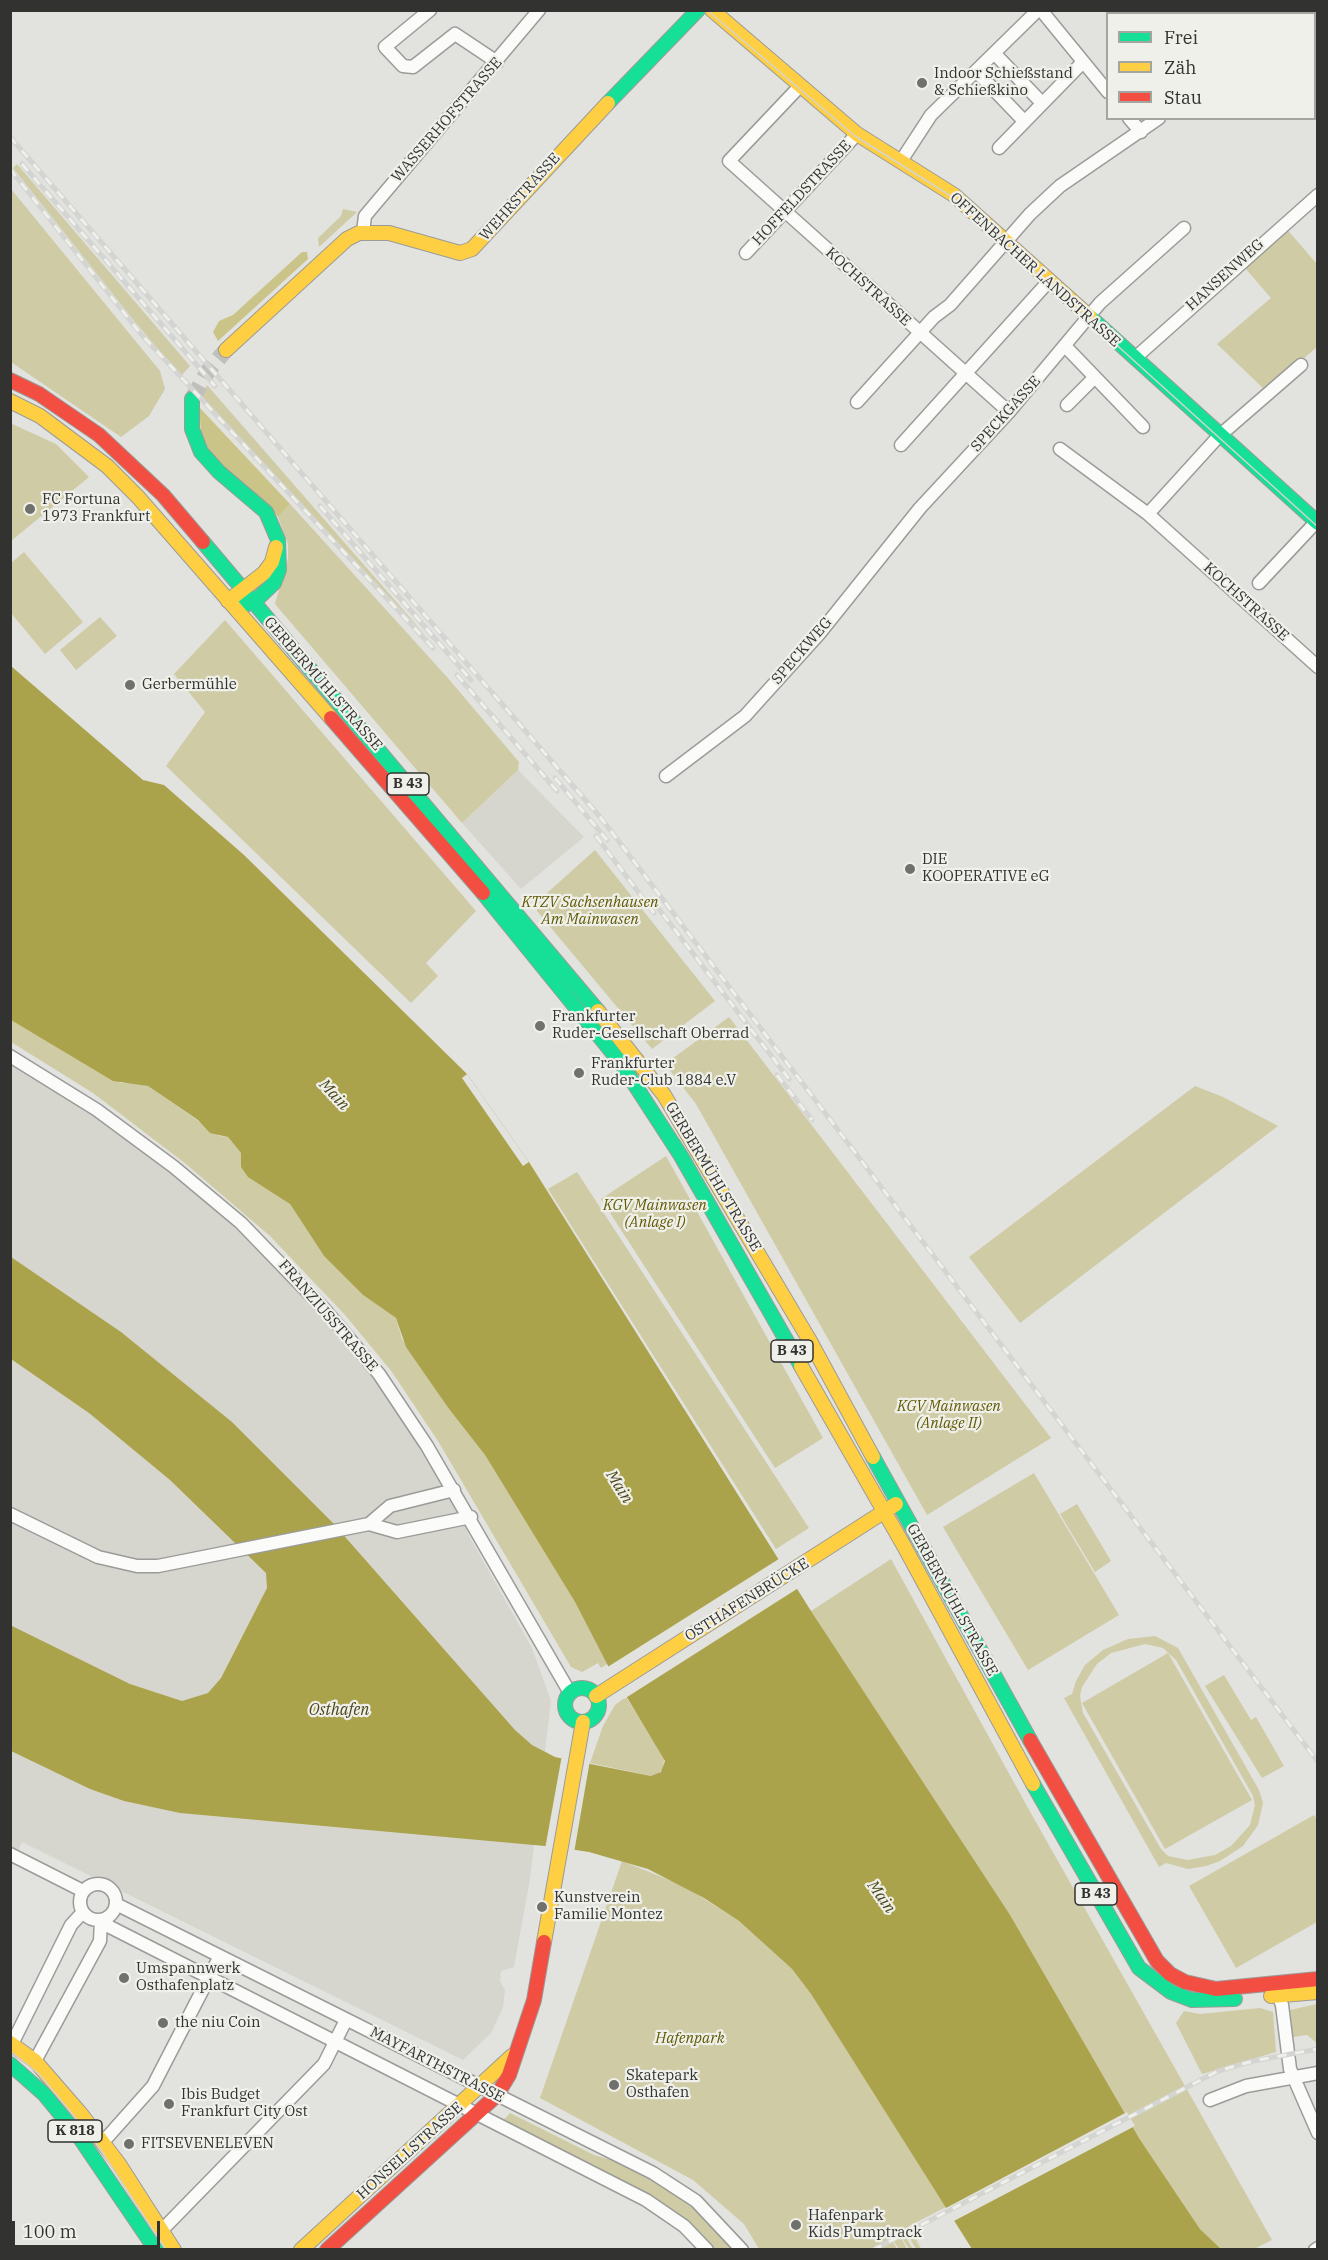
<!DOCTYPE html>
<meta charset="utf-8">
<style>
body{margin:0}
#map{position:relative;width:1328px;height:2260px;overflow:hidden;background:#e2e2df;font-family:"IBM Plex Serif",serif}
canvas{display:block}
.frame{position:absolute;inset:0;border:12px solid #323230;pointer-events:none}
.legend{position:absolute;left:1106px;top:12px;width:210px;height:108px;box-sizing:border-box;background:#f0f0eb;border:2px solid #a4a4a0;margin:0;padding:8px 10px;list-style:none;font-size:18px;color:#323230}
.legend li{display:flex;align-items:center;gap:12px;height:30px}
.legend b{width:30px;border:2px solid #a4a4a0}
.scale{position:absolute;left:12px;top:2221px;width:148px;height:27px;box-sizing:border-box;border:3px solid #323230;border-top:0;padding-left:8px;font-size:18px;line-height:21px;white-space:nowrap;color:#323230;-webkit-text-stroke:4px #f0f0eb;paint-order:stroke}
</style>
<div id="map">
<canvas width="1328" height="2260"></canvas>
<div class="frame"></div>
<ul class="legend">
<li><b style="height:8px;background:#16e098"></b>Frei</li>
<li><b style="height:8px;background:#ffcf43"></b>Zäh</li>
<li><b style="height:8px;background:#f24e42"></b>Stau</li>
</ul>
<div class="scale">100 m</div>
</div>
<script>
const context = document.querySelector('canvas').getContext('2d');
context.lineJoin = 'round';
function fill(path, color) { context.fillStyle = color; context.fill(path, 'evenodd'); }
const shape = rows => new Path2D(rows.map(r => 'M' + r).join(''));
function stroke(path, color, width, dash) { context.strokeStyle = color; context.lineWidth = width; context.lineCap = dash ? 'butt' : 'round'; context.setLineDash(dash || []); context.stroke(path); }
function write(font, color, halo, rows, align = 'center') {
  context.font = font + ' "IBM Plex Serif",serif'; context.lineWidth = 4.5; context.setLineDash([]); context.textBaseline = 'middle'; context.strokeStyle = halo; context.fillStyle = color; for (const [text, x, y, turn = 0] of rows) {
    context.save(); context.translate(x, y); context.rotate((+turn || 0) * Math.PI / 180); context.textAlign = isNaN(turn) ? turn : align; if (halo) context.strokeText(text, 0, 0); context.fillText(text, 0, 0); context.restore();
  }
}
const built = shape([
 [518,770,584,837,521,889,462,823],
 [11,1056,209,1196,352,1340,454,1490,468,1534,532,1648,551,1701,530,1879,514,1967,501,1971,500,1981,505,1990,503,2007,491,2033,463,2060,22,1842,11,1865]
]);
const green = shape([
 [17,164,190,366,181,376,135,322,13,168],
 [11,189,160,371,165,389,149,416,121,437,11,362],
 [343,209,357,212,319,247,318,238,341,216],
 [1284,226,1317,264,1317,347,1266,391,1217,344,1271,298,1245,268],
 [207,385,426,636,201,397],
 [10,423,56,444,89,477,11,541],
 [290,504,447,677,519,762,518,770,462,823,275,604,288,559,288,544,278,517],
 [24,552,83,622,45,654,11,613,11,563],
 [100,617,117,636,76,670,60,650],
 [225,620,476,911,426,963,438,976,411,1003,166,766,205,712,174,674],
 [595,850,715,1001,652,1049,537,911,537,906,546,894],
 [729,1017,1051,1438,927,1515,696,1104,665,1064],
 [11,1020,121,1083,136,1083,148,1086,220,1136,228,1137,241,1153,241,1167,290,1204,324,1256,363,1295,396,1318,402,1339,449,1409,485,1455,575,1602,607,1664,601,1668,598,1663,582,1672,571,1667,438,1441,392,1372,346,1316,270,1236,186,1164,93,1093,11,1042],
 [1195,1086,1223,1097,1278,1126,1020,1323,969,1257],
 [666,1156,823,1438,775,1468,601,1199],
 [577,1172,809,1528,776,1549,548,1189],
 [1034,1473,1119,1615,1028,1670,943,1527],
 [1077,1504,1111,1561,1095,1572,1060,1514],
 [891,1559,1028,1808,1272,2240,1254,2249,1221,2249,1200,2229,1139,2138,811,1611],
 [1155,1636,1178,1648,1259,1790,1263,1803,1258,1825,1243,1846,1220,1861,1206,1866,1188,1869,1166,1863,1159,1867,1064,1698,1072,1694,1076,1681,1085,1665,1103,1650,1128,1639],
 [1145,1644,1163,1648,1176,1660,1253,1796,1255,1805,1250,1825,1231,1846,1215,1855,1188,1860,1168,1856,1161,1849,1083,1713,1080,1696,1082,1687,1097,1664,1111,1653],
 [1168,1653,1252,1800,1165,1849,1082,1703],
 [1224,1675,1251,1720,1256,1717,1284,1766,1262,1778,1205,1686],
 [626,1697,664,1758,663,1769,658,1774,652,1776,590,1763,603,1726,615,1705],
 [1314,1815,1318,1821,1317,1922,1236,1968,1189,1886],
 [622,1861,684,1886,739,1921,792,1969,811,1994,946,2207,909,2226,922,2249,908,2228,921,2249,916,2249,904,2229,902,2231,913,2249,909,2249,898,2232,907,2249,899,2249,890,2236,897,2249,875,2249,877,2244,872,2249,759,2249,744,2224,693,2180,540,2098],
 [1317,2004,1317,2043,1307,2035,1293,2037,1290,2010],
 [1260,2008,1273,2012,1276,2052,1202,2074,1176,2023,1184,2011,1200,2014],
 [510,2113,594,2155,615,2161,665,2186,705,2216,734,2249,715,2249,698,2230,653,2197,502,2122]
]);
const forest = shape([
 [302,252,307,252,308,259,218,341,213,332,219,321,233,315],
 [199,407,290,504,278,517,268,504,222,466,209,450,201,432]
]);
const water = shape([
 [11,666,143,780,164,785,244,855,467,1074,529,1162,811,1611,1010,1915,1139,2138,1200,2229,1221,2249,972,2249,811,1994,792,1969,739,1921,704,1898,648,1869,589,1852,556,1847,180,1813,124,1801,90,1789,11,1751,10,1625,130,1684,182,1701,208,1693,221,1678,267,1588,266,1573,170,1480,89,1413,11,1359,11,1257,121,1332,232,1422,332,1522,515,1730,532,1745,555,1757,651,1776,661,1772,665,1761,607,1664,575,1602,485,1455,449,1409,406,1347,396,1318,363,1295,324,1256,290,1204,248,1177,241,1167,241,1153,228,1137,210,1133,198,1120,148,1086,113,1081,11,1020]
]);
const pier = shape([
 [467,1074,529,1162,523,1166,462,1078],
 [782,1557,800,1587,624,1699,606,1668],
 [562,1755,590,1760,574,1853,545,1849],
 [1127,2112,1135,2126,952,2222,944,2209]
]);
const secondaryTunnel = shape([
 [192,399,208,371,226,350]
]);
const street = shape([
 [430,10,385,47,403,66,413,67,455,34,497,62],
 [1041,10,1108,92],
 [1305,14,1310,10],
 [995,54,1042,103],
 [976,71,1024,121],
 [800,86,729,161,1009,412],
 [1129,118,1141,132],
 [999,148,1083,62],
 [901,161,931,115,1038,10],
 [363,232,365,216,539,10],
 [746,253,857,134],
 [1065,346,1143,427],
 [1135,358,1318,195],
 [857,402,934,317,950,305,1030,214,1060,186,1159,118],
 [1067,405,1095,377],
 [901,445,1049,281],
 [1060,449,1148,514,1318,667],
 [1148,514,1218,437,1301,365],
 [1259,583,1318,520],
 [666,776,745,716,819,634,920,508,1009,412,1100,303,1184,228],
 [10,1056,97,1110,174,1167,241,1223,326,1311,379,1374,427,1446,570,1693],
 [10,1514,98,1557,137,1566,158,1566,369,1524,397,1532,471,1517],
 [369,1524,390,1506,454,1490],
 [10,1854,83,1891],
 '80 1902a18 18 0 1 1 36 0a18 18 0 1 1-36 0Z',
 [116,1904,653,2173,696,2201,742,2250],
 [102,1920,110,1927,646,2200,684,2226,707,2250],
 [1277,1992,1282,2005,1290,2069,1318,2133],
 [12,2044,71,1925,83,1912],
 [35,2061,100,1941,101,1920],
 [1210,2100,1246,2086,1318,2073],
 [103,2142,153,2086,220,1956],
 [162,2230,324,2064,346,2020],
 [1315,2250,1318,2248]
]);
const fast = shape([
 [608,103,698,10],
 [1090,317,1318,523],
 [192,399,192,429,201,452,219,472,266,512,278,540,279,570,274,583,253,603,243,605],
 [203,542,598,1011],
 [483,893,620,1062,681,1156,801,1366],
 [873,1457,1030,1740],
 '565 1705a17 17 0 1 1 34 0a17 17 0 1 1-34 0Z',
 [1033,1784,1139,1968,1171,1992,1192,2000,1235,1999],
 [10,2064,44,2094,80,2138,156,2250]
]);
const slow = shape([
 [712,10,857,134,954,195,1090,317],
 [226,350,347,239,359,233,389,233,460,253,472,249,608,103],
 [10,401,40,416,107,466,138,497,331,718],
 [228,601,264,573,272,562,276,547],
 [598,1011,664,1095,810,1341,873,1457],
 [801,1366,904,1546,1033,1784],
 [596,1696,896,1504],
 [544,1942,583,1722],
 [1271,1996,1318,1992],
 [10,2043,35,2061,81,2114,119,2164,174,2250],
 [301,2250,512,2056]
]);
const jam = shape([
 [10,380,39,394,99,435,163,495,203,542],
 [331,718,483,893],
 [1030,1740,1157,1961,1170,1974,1185,1982,1216,1989,1318,1979],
 [327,2250,497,2095,509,2075,534,2000,544,1942]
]);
const tram = shape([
 [707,10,855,136,954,198,1318,527],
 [10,2051,40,2075,96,2143,166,2250]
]);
const rail = shape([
 [10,137,601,818,1318,1762],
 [22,164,215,386],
 [10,169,140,333,433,648],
 [320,506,471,680],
 [457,675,557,791],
 [555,778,607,840],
 [596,836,654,913],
 [652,900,789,1079],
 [777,1075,812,1120],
 [873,2250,1218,2071,1253,2061,1318,2049]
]);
const markers = [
 [922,83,6,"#70706d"],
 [30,509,6,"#70706d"],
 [130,685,6,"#70706d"],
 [910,869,6,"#70706d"],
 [540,1026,6,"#70706d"],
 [579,1073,6,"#70706d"],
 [542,1907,6,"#70706d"],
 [124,1978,6,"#70706d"],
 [163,2023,6,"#70706d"],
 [614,2085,6,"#70706d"],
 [169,2104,6,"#70706d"],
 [129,2144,6,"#70706d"],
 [796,2225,6,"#70706d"]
];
const shields = [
 [408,784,42],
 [792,1351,42],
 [1096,1894,42],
 [75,2131,54]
];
const shieldNames = [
 ["B 43",408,784],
 ["B 43",792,1351],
 ["B 43",1096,1894],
 ["K 818",75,2131]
];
const poiNames = [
 ["Indoor Schießstand",934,74],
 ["& Schießkino",934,91],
 ["FC Fortuna",42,500],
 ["1973 Frankfurt",42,517],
 ["Gerbermühle",142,685],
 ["DIE",922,860],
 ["KOOPERATIVE eG",922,877],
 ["Frankfurter",552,1017],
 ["Ruder-Gesellschaft Oberrad",552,1034],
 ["Frankfurter",591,1064],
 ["Ruder-Club 1884 e.V",591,1081],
 ["Kunstverein",554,1898],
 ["Familie Montez",554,1915],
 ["Umspannwerk",136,1969],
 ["Osthafenplatz",136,1986],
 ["the niu Coin",175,2023],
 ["Skatepark",626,2076],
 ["Osthafen",626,2093],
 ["Ibis Budget",181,2095],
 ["Frankfurt City Ost",181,2112],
 ["FITSEVENELEVEN",141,2144],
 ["Hafenpark",808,2216],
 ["Kids Pumptrack",808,2233]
];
const streetNames = [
 ["WASSERHOFSTRASSE",447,120,-49],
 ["HOFFELDSTRASSE",802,193,-47],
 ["WEHRSTRASSE",520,197,-48],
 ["OFFENBACHER LANDSTRASSE",1035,270,42],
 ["HANSENWEG",1225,275,-42],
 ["KOCHSTRASSE",868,287,42],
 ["SPECKGASSE",1006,414,-48],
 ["KOCHSTRASSE",1246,602,42],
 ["SPECKWEG",802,651,-49],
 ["GERBERMÜHLSTRASSE",323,684,49],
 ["GERBERMÜHLSTRASSE",713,1177,59],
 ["FRANZIUSSTRASSE",328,1316,49],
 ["OSTHAFENBRÜCKE",747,1600,-32],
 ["GERBERMÜHLSTRASSE",952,1600,61],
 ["MAYFARTHSTRASSE",437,2065,27],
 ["HONSELLSTRASSE",410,2151,-42]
];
const parkNames = [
 ["KTZV Sachsenhausen",590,903],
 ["Am Mainwasen",590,920],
 ["KGV Mainwasen",655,1206],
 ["(Anlage I)",655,1223],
 ["KGV Mainwasen",949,1407],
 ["(Anlage II)",949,1424],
 ["Hafenpark",690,2039]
];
const waterNames = [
 ["Main",334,1095,47],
 ["Main",619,1487,58],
 ["Osthafen",339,1710],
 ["Main",881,1897,55]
];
fill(built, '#d7d6ce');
fill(green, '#cfcba5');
fill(forest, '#cac488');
fill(water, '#aba34b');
fill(pier, '#e2e2df');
stroke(secondaryTunnel, '#bfbfbc', 16, [16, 8]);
stroke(street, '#9b9b99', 15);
stroke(fast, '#9b9b99', 16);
stroke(slow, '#9b9b99', 16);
stroke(jam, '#9b9b99', 16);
stroke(street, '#fbfbfa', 12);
stroke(fast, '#16e098', 14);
stroke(slow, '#ffcf43', 14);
stroke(jam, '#f24e42', 14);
stroke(tram, '#d4d4d2', 1.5);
stroke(rail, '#d4d4d2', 5);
stroke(rail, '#f0f0eb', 3, [9]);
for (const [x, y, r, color] of markers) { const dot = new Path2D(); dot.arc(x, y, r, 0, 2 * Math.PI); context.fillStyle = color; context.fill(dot); stroke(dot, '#f0f0eb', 2); }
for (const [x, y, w] of shields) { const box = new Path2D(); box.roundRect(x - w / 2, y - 11, w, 22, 4.5); context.fillStyle = '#f0f0eb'; context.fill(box); stroke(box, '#323230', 1.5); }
write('bold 14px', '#323230', null, shieldNames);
write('15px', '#323230', '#f0f0eb', poiNames, 'left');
write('15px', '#323230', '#f0f0eb', streetNames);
write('italic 15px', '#615904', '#f0f0eb', parkNames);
write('italic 16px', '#4a4519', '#f0f0eb', waterNames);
</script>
